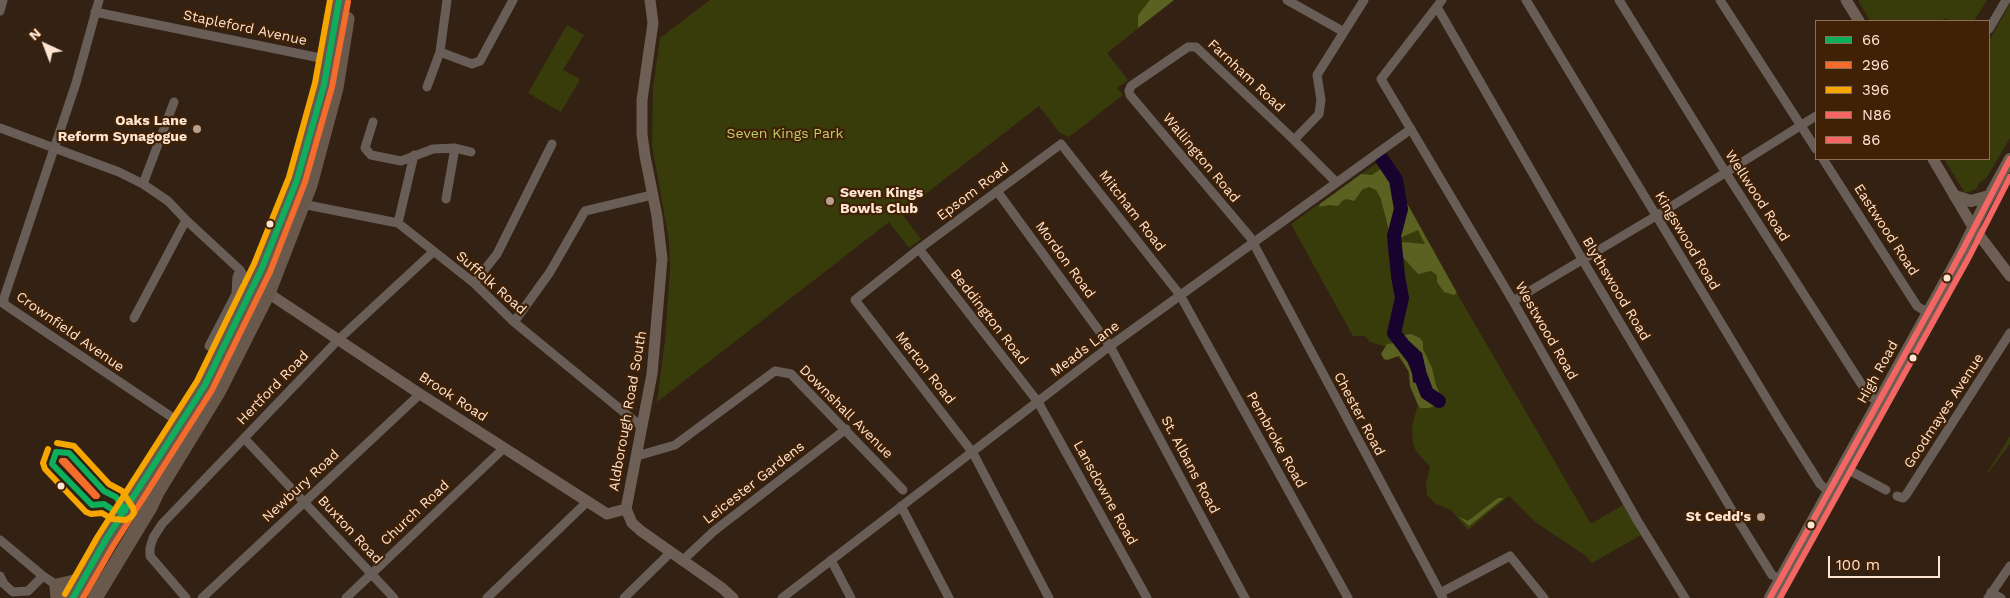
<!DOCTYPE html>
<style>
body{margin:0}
#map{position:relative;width:2010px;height:598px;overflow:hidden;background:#332213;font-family:"Work Sans",sans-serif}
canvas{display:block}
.legend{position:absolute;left:1815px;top:20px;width:175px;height:140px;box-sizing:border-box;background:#402106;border:1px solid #8c6f57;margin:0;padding:6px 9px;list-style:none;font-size:15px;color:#fee4d1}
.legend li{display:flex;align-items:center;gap:10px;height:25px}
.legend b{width:25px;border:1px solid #8c6f57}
.north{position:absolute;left:20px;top:20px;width:50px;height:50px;-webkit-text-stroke:4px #402106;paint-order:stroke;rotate:317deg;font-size:14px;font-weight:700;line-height:20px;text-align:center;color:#fee4d1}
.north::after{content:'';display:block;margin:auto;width:18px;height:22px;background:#fee4d1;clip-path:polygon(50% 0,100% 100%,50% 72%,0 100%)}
.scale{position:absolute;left:1828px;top:556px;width:112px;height:22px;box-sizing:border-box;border:2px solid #fee4d1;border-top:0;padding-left:6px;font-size:15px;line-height:18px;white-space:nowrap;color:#fee4d1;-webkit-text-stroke:4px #402106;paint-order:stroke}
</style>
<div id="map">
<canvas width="2010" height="598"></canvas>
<ul class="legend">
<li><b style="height:6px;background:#0daf5c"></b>66</li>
<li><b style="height:6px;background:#f36c2b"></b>296</li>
<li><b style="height:6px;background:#f7a600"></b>396</li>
<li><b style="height:6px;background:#f46663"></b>N86</li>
<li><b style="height:6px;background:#f46663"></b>86</li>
</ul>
<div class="north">N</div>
<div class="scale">100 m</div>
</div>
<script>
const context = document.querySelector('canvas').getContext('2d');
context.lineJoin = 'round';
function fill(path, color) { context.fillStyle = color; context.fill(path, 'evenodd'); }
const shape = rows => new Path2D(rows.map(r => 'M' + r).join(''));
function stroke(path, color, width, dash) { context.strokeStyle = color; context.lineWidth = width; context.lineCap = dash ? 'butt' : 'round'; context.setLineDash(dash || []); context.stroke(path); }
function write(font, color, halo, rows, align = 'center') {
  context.font = font + ' "Work Sans",sans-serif'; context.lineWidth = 4.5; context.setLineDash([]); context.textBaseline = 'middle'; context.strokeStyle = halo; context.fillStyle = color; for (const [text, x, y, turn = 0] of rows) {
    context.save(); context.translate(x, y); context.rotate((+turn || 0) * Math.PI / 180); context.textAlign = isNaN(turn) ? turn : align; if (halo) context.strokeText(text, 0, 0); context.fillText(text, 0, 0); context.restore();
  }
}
const green = shape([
 [710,0,1174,0,1107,53,1128,80,1117,88,1123,95,1069,137,1060,133,1039,106,901,213,921,239,909,248,889,222,657,402,665,341,670,269,669,240,652,146,653,88,660,38],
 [1858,0,1987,0,1974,21,1951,21,1946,18,1941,21,1870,21],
 [2010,4,2010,138,1987,177,1981,182,1980,182,1976,189,1965,193,1944,159,1989,159,1989,41],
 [567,25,584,35,563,70,580,79,561,112,528,93],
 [1380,161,1403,196,1458,295,1591,524,1623,505,1641,535,1592,563,1586,556,1535,522,1509,496,1468,530,1451,510,1436,504,1427,495,1426,484,1430,467,1416,451,1413,444,1412,427,1418,404,1410,386,1408,369,1391,348,1370,342,1365,336,1353,336,1291,224],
 [2010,436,2010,444,1984,478]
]);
const forest = shape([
 [1150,0,1174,0,1138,28,1138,15],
 [1384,167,1403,196,1457,293,1454,295,1444,292,1437,282,1437,275,1431,271,1418,274,1401,255,1400,245,1403,242,1425,244,1418,230,1402,237,1397,236,1389,231,1381,199,1376,190,1369,187,1363,189,1354,201,1346,199,1342,201,1338,206,1329,205,1319,207,1320,204,1361,174,1372,175],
 [1411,334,1420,338,1423,342,1423,349,1432,368,1436,385,1442,399,1442,402,1437,405,1429,408,1420,408,1418,405,1410,386,1409,372,1399,356,1387,360,1384,359,1381,354,1387,344,1398,342,1404,335],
 [1498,498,1504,498,1469,526,1459,517,1468,521]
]);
const water = shape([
 [1409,341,1422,353,1426,370,1426,374,1418,382,1415,383,1413,382,1411,362,1401,348,1401,346]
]);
const river = shape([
 [1382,159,1396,180,1401,209,1394,236,1398,276,1402,298,1394,333,1414,359,1427,393,1439,401]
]);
const street = shape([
 [99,0,76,83,4,298,4,304,182,424],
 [1287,0,1344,32],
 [1442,0,1381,79,1513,301,1637,520,1685,598],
 [1526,0,1779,419,1820,484,1829,492],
 [1619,0,1726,173,1869,396,1879,402],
 [1720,0,1816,149],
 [1437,7,1582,259,1739,522,1772,575,1781,579],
 [0,11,3,0],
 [95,12,330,60],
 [1989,29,2006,0],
 [440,52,472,64,480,61,513,0],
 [427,87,440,52,447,0],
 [373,122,365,148,371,155,401,161,433,149,455,148,471,152],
 [0,128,119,172,143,184,168,201,186,220,240,270,252,290],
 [1294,140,1319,114,1321,100,1317,75,1364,0],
 [1823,159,1917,306,1928,313],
 [1336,182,1294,140,1196,47,1188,47,1131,86,1129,91,1130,95,1250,237,1443,598],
 [143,184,174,102],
 [997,191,1110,346,1245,598],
 [446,199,455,148],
 [302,204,398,223,474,283,514,322,642,427],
 [398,223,414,155],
 [919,249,1038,402,1147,598],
 [474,283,497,254,552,144],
 [1513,301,1656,216,1816,116],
 [134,318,186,220],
 [514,322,550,272,585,211,652,195],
 [209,346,236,294,237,277,240,270],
 [244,438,394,598],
 [637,456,675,445,775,371,791,374,903,490],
 [1843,467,1886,490],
 [1897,496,1903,498,1906,495,2010,333],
 [901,506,949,598],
 [0,540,43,576,76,598],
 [831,560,851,598],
 [682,561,714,531,846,429],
 [0,576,4,584,13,592,28,591,43,576],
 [1991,592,2001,598],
 [1440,593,1510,556,1544,598],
 [186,598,150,556,150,548,153,538,162,524,339,339,433,252],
 [202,598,420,394],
 [346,598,504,448],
 [487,598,588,501],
 [624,598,670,553],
 [782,598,1110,346,1411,129],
 [1049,598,973,453,855,300,919,249,1061,144,1180,295,1348,598],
 [1988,598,2010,566]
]);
const secondary = shape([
 [650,0,653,23,642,100,642,134,645,156,657,216,662,259,652,374,626,509,632,523,641,531,722,588,733,598],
 [1846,0,1859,21],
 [1933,159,1973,227,2010,276],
 [268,293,420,394,607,514,626,509]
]);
const primary = shape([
 [1955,196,1971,201,1989,196],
 [1770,598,1961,253,1984,206,2010,159]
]);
const highway = shape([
 [58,598,57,586,83,580],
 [73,598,105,541,205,385,262,268,297,180,324,85,339,0],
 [95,598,150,507,157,492,218,392,268,293,310,185,336,88,347,19]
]);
const bus1 = shape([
 [56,452,69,453,104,491,116,497,125,511,113,510,104,504,92,505,52,464,56,452],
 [73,598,105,541,205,385,262,268,297,180,324,85,339,0]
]);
const bus2 = shape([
 [62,461,65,461,97,496,95,496,62,461],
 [83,598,113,546,212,390,270,272,305,182,332,87,348,2]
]);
const bus3 = shape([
 [48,449,43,463,45,469,86,512,91,514,102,513,112,519,126,520,131,517,134,513,133,508,122,491,109,484,74,446,57,443],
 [65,594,98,536,197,381,254,264,289,177,315,83,330,0]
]);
const bus4 = shape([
 [1770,598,1961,253,2010,159]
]);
const bus5 = shape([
 [1780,598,1969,257,2010,177]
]);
const markers = [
 [197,129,5,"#b7a08e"],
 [830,201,5,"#b7a08e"],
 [270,224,4.5,"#fee4d1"],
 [1947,278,4.5,"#fee4d1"],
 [1913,358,4.5,"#fee4d1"],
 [61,486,4.5,"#fee4d1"],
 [1761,517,5,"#b7a08e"],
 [1811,525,4.5,"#fee4d1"]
];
const streetNames = [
 ["Stapleford Avenue",245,28,12],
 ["Farnham Road",1246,76,43],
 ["Wallington Road",1201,158,50],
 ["Epsom Road",973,192,-37],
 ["Wellwood Road",1757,196,57],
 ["Mitcham Road",1132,211,52],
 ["Eastwood Road",1886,230,57],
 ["Kingswood Road",1687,241,59],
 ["Mordon Road",1065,260,54],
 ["Suffolk Road",491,283,41],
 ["Blythswood Road",1616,289,59],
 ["Beddington Road",989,317,52],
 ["Westwood Road",1546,331,60],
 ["Crownfield Avenue",70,332,35],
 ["Meads Lane",1085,349,-37],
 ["Merton Road",925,368,52],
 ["High Road",1878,372,-61],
 ["Hertford Road",273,388,-46],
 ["Brook Road",453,397,33],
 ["Aldborough Road South",628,411,-80],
 ["Goodmayes Avenue",1944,411,-57],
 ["Downshall Avenue",846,412,45],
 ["Chester Road",1359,414,62],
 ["Pembroke Road",1276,440,61],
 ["St. Albans Road",1190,465,62],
 ["Leicester Gardens",754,483,-38],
 ["Newbury Road",301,486,-43],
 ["Lansdowne Road",1105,493,61],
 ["Church Road",415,513,-43],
 ["Buxton Road",350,530,47]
];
const poiNames = [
 ["Oaks Lane",187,121],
 ["Reform Synagogue",187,137],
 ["Seven Kings",840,193,"left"],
 ["Bowls Club",840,209,"left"],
 ["St Cedd's",1751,517]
];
const parkNames = [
 ["Seven Kings Park",785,134]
];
fill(green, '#383c0b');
fill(forest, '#5b6120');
fill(water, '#18032f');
stroke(river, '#18032f', 14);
stroke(street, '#695e57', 9);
stroke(secondary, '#6d5f55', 11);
stroke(primary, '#6b5e52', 12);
stroke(highway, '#69594c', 15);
stroke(bus1, '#0daf5c', 6);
stroke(bus2, '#f36c2b', 6);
stroke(bus3, '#f7a600', 6);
stroke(bus4, '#f46663', 6);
stroke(bus5, '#f46663', 6);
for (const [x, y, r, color] of markers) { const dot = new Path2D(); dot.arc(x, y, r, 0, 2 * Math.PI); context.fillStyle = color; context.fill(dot); stroke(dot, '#402106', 2); }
write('14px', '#fee4d1', '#402106', streetNames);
write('bold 14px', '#fee4d1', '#402106', poiNames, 'right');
write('14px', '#bece69', '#402106', parkNames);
</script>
